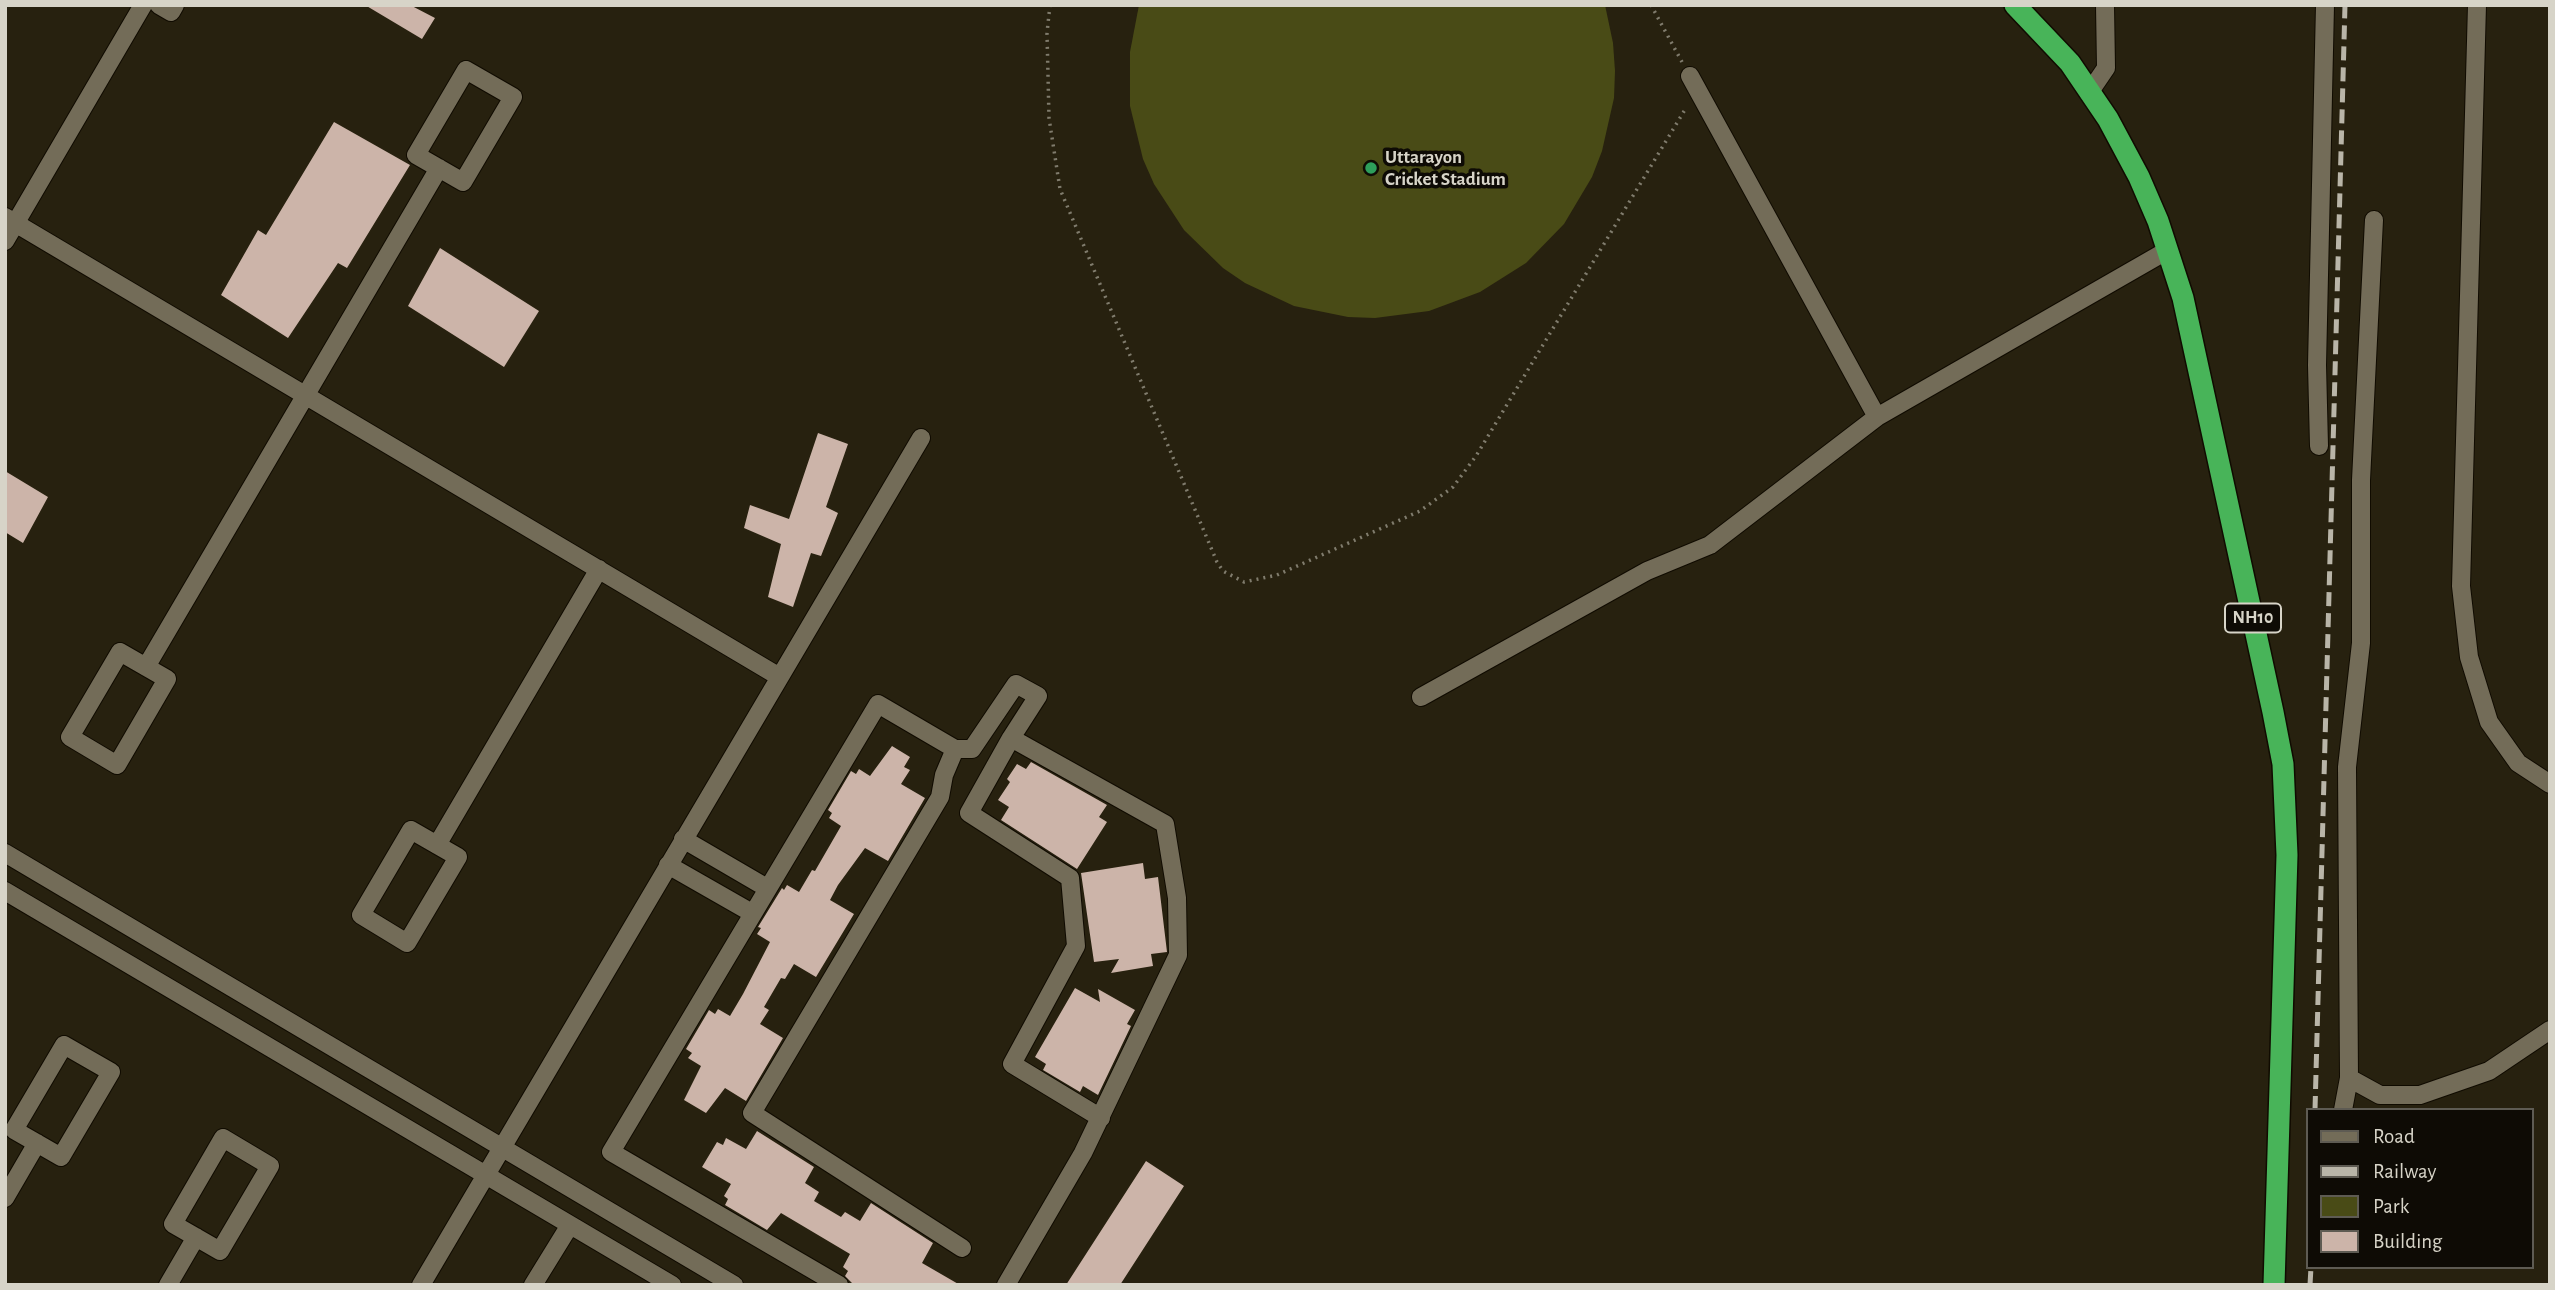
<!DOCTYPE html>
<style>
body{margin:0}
#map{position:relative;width:2555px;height:1290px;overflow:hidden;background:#27210f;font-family:"Alegreya Sans",sans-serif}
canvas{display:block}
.frame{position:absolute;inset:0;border:7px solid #d7d4c8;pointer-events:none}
.legend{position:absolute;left:2306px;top:1108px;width:228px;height:161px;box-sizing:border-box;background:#0e0b05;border:2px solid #5e5b53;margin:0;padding:9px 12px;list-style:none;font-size:21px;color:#d7d4c8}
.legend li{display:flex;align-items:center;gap:14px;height:35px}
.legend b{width:35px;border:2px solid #5e5b53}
</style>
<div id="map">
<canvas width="2555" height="1290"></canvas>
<div class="frame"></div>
<ul class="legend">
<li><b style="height:9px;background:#736c58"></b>Road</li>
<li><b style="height:9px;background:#b9b5a8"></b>Railway</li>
<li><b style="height:19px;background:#494b16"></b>Park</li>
<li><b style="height:19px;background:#ccb4a9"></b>Building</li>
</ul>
</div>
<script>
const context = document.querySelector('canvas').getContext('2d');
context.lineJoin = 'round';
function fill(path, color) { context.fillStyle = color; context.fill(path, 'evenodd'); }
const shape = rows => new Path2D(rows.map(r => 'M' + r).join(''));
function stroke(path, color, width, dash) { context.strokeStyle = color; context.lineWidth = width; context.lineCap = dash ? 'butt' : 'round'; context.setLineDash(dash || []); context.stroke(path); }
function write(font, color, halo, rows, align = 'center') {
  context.font = font + ' "Alegreya Sans",sans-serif'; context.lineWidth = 7; context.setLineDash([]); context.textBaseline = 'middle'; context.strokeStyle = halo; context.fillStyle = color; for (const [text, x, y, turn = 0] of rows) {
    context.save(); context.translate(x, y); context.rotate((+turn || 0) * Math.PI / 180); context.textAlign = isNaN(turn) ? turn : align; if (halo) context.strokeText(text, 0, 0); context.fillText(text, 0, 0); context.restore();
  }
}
const green = shape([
 [1139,5,1605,5,1613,43,1615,71,1614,98,1602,151,1592,177,1564,224,1526,263,1480,292,1429,311,1375,318,1348,317,1294,306,1245,283,1223,268,1184,230,1154,184,1143,159,1130,106,1130,52]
]);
const building = shape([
 [365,5,410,5,435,18,422,39],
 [334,122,410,165,347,268,338,263,288,338,221,295,258,230,266,235],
 [440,248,539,311,504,367,408,306],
 [818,433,848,444,826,507,838,513,821,556,811,553,793,607,768,597,781,544,744,528,750,505,789,519],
 [5,471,48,497,23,543,5,532],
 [892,746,910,757,904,767,910,770,901,784,925,798,888,861,865,848,838,885,830,900,854,914,816,977,794,964,785,979,781,978,764,1007,769,1010,760,1024,783,1038,746,1101,725,1088,706,1113,684,1100,701,1066,688,1058,692,1053,686,1049,709,1010,715,1014,718,1009,730,1016,743,994,770,942,757,934,761,928,758,927,782,888,784,890,787,885,799,892,812,870,815,871,841,826,829,818,832,813,828,810,851,771,856,774,859,769,870,776],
 [1031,762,1107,805,1099,817,1107,822,1077,869,1001,820,1009,807,998,800,1010,782,1007,779,1017,764,1026,769],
 [1143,863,1145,879,1158,877,1167,952,1151,954,1153,966,1111,973,1119,959,1094,962,1081,873],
 [1075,988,1100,1002,1098,989,1135,1010,1127,1024,1131,1026,1098,1095,1083,1086,1080,1092,1043,1070,1046,1064,1035,1057],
 [757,1131,814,1167,805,1183,819,1192,814,1201,841,1217,845,1212,860,1221,871,1203,933,1243,922,1263,960,1285,854,1285,845,1276,848,1271,843,1267,850,1254,781,1213,767,1230,725,1205,728,1199,724,1196,731,1184,702,1167,717,1142,723,1145,726,1138,746,1149],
 [1146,1161,1184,1186,1120,1285,1066,1285]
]);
const path = shape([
 [1050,5,1047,33,1049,118,1060,189,1217,562,1223,571,1244,582,1277,575,1420,511,1453,487,1476,456,1686,108],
 [1651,5,1682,62]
]);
const minor = shape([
 [159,5,171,12,175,5],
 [2477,5,2461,586,2469,657,2489,722,2518,763,2550,784],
 [466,70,513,97,463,182,416,155,466,70],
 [1690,76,1877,417],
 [2089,93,2106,68,2105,5],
 [5,217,778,676],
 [5,241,143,5],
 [2319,446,2317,365,2325,5],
 [120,652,167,679,117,765,70,737,120,652],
 [146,667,439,168],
 [1421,697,1647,571,1710,545,1877,417,2168,250],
 [1011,738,969,813,1070,878,1076,946,1012,1064,1101,1118],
 [955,749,944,775,940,797,752,1113,962,1248],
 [411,830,458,857,407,943,361,915,411,830],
 [683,839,767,888],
 [437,845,599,569],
 [5,853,734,1285],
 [668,865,752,913],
 [5,891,672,1285],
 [64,1045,111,1072,61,1157,14,1130,64,1045],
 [2349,1078,2380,1095,2420,1095,2489,1071,2550,1030],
 [2343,1110,2349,1078,2347,767,2361,643,2361,480,2374,220],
 [223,1138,270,1166,220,1251,173,1224,223,1138],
 [5,1198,37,1143],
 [168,1285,196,1237],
 [421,1285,921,438],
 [533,1285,570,1225],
 [839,1285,611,1152,878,704,955,749,972,749,1016,684,1038,696,1011,738,1165,824,1177,898,1178,955,1083,1153,1006,1285]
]);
const highway = shape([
 [2015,5,2070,63,2108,119,2139,177,2158,221,2183,298,2273,712,2283,764,2287,855,2274,1285]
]);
const rail = shape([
 [2315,1110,2345,5],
 [2310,1285,2311,1267]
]);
const markers = [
 [1371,168,7,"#2e9e5b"]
];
const shields = [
 [2253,618,56]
];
const shieldNames = [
 ["NH10",2253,618]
];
const poiNames = [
 ["Uttarayon",1385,157],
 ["Cricket Stadium",1385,179]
];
fill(green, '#494b16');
fill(building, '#ccb4a9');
stroke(minor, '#100b00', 20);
stroke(highway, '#100b00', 24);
stroke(path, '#807c6d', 3.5, [2, 5]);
stroke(minor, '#736c58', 18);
stroke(highway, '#48b459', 21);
stroke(rail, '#b9b5a8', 5, [14, 7]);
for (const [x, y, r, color] of markers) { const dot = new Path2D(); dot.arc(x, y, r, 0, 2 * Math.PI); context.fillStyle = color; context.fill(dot); stroke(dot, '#0e0b05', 2.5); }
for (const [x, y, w] of shields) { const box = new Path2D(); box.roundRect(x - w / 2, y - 14.5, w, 29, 5); context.fillStyle = '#0e0b05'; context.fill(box); stroke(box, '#d7d4c8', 2); }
write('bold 18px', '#d7d4c8', null, shieldNames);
write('bold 19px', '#d7d4c8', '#0e0b05', poiNames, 'left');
</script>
